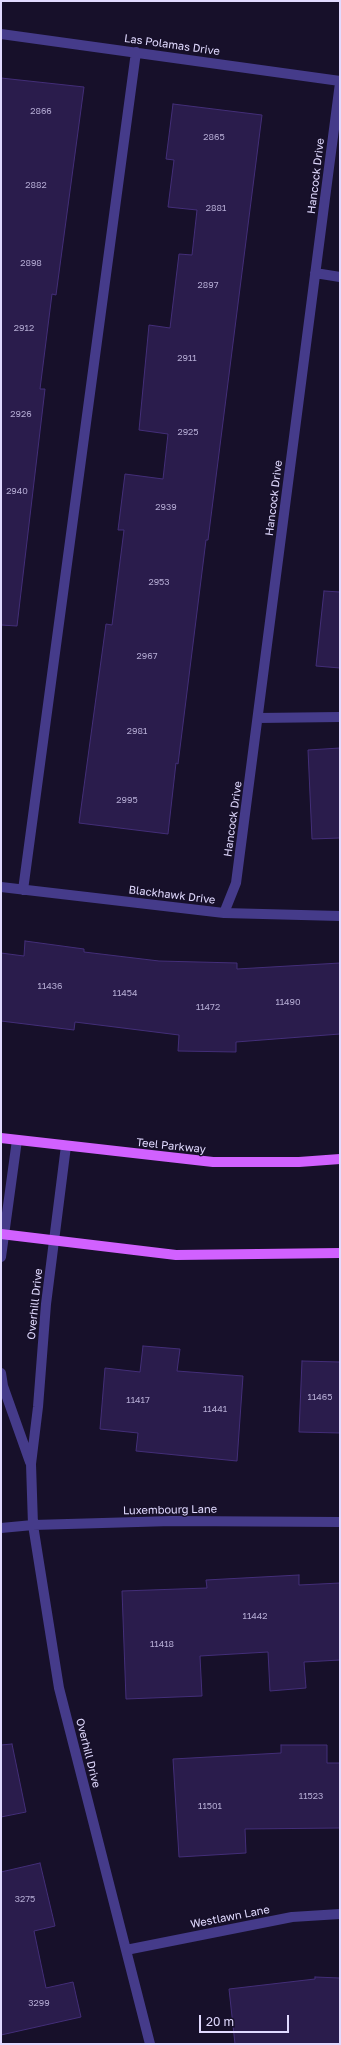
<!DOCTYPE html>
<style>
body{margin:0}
#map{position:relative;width:341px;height:2045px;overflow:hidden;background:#17102a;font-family:"Golos Text",sans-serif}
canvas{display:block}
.frame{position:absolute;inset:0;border:2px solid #e1daff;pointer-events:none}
.scale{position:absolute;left:199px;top:2015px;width:90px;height:18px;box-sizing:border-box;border:2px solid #e1daff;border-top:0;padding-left:5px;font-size:12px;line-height:14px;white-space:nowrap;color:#e1daff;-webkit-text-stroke:3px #17102a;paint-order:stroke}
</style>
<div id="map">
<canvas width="341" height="2045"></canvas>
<div class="frame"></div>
<div class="scale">20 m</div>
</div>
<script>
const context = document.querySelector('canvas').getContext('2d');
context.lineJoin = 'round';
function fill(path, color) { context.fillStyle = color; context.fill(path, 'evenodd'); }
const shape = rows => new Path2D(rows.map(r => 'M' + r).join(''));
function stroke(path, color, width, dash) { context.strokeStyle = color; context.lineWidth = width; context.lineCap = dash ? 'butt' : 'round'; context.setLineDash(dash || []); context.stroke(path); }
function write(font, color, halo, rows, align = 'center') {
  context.font = font + ' "Golos Text",sans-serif'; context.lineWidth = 3; context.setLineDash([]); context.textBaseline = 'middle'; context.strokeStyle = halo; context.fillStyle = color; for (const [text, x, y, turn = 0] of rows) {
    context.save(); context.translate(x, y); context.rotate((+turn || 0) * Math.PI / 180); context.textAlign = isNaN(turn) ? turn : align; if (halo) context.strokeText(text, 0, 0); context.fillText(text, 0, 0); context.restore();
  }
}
const building = shape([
 [1,78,84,87,56,295,52,294,40,389,45,389,17,626,1,625,1,78],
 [173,104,262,115,208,540,206,540,178,764,176,763,168,834,79,823,106,624,112,625,124,530,118,530,125,474,163,479,168,434,139,430,149,325,170,328,179,254,192,255,197,210,168,207,174,160,166,159,173,104],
 [324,591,340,592,340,668,316,666,324,591],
 [340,748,340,838,312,839,308,750,340,748],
 [25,941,84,949,84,952,159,961,237,963,237,969,340,963,340,1034,236,1042,236,1052,178,1051,179,1035,75,1022,74,1030,1,1021,1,953,24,956,25,941],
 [143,1346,180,1349,177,1371,243,1376,237,1461,136,1451,138,1433,100,1429,105,1368,140,1372,143,1346],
 [302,1361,340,1362,340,1433,299,1432,302,1361],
 [299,1575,299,1585,340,1583,340,1660,304,1662,306,1688,270,1691,268,1652,200,1656,202,1696,126,1699,122,1591,207,1588,206,1580,299,1575],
 [12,1744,26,1812,1,1817,1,1745,12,1744],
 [281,1745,327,1745,327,1763,340,1763,340,1828,245,1829,246,1853,179,1857,173,1759,281,1753,281,1745],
 [40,1863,55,1926,34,1931,46,1988,73,1982,81,2017,1,2035,1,1872,40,1863],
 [315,1977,340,1978,340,2044,235,2044,229,1989,315,1979,315,1977]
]);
const minor = shape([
 [1,34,340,81],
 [315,273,340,277],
 [258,718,340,717],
 [1,887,224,913,340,916],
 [23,890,136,52],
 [224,913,236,883,340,83],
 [66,1146,46,1304,38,1407,31,1464,33,1525,59,1688,150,2044],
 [1,1257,17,1140],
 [1,1373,3,1386,30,1462],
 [1,1528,33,1525,172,1521,340,1522],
 [126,1950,292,1917,340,1914]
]);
const major = shape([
 [1,1138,213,1162,299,1162,340,1159],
 [1,1234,176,1255,340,1253]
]);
const numberNames = [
 ["2866",41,111],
 ["2865",214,137],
 ["2882",36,185],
 ["2881",216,208],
 ["2898",31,263],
 ["2897",208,285],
 ["2912",24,328],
 ["2911",187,358],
 ["2926",21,414],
 ["2925",188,432],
 ["2940",17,491],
 ["2939",166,507],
 ["2953",159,582],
 ["2967",147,656],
 ["2981",137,731],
 ["2995",127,800],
 ["11436",50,986],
 ["11454",125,993],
 ["11490",288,1002],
 ["11472",208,1007],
 ["11465",320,1397],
 ["11417",138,1400],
 ["11441",215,1409],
 ["11442",255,1616],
 ["11418",162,1644],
 ["11523",311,1796],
 ["11501",210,1806],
 ["3275",25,1899],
 ["3299",39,2003]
];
const streetNames = [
 ["Las Polamas Drive",172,45,8],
 ["Hancock Drive",316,176,-83],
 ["Hancock Drive",274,498,-83],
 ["Hancock Drive",233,819,-82],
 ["Blackhawk Drive",172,895,7],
 ["Teel Parkway",171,1146,6],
 ["Overhill Drive",35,1304,-84],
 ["Luxembourg Lane",170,1510,-1],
 ["Overhill Drive",88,1753,76],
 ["Westlawn Lane",230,1917,-11]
];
fill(building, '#2a1c4c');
stroke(building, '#432e78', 1);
stroke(minor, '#453b8a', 10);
stroke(major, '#d161ff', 10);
write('9px', '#b3aad2', null, numberNames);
write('11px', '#e1daff', '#17102a', streetNames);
</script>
